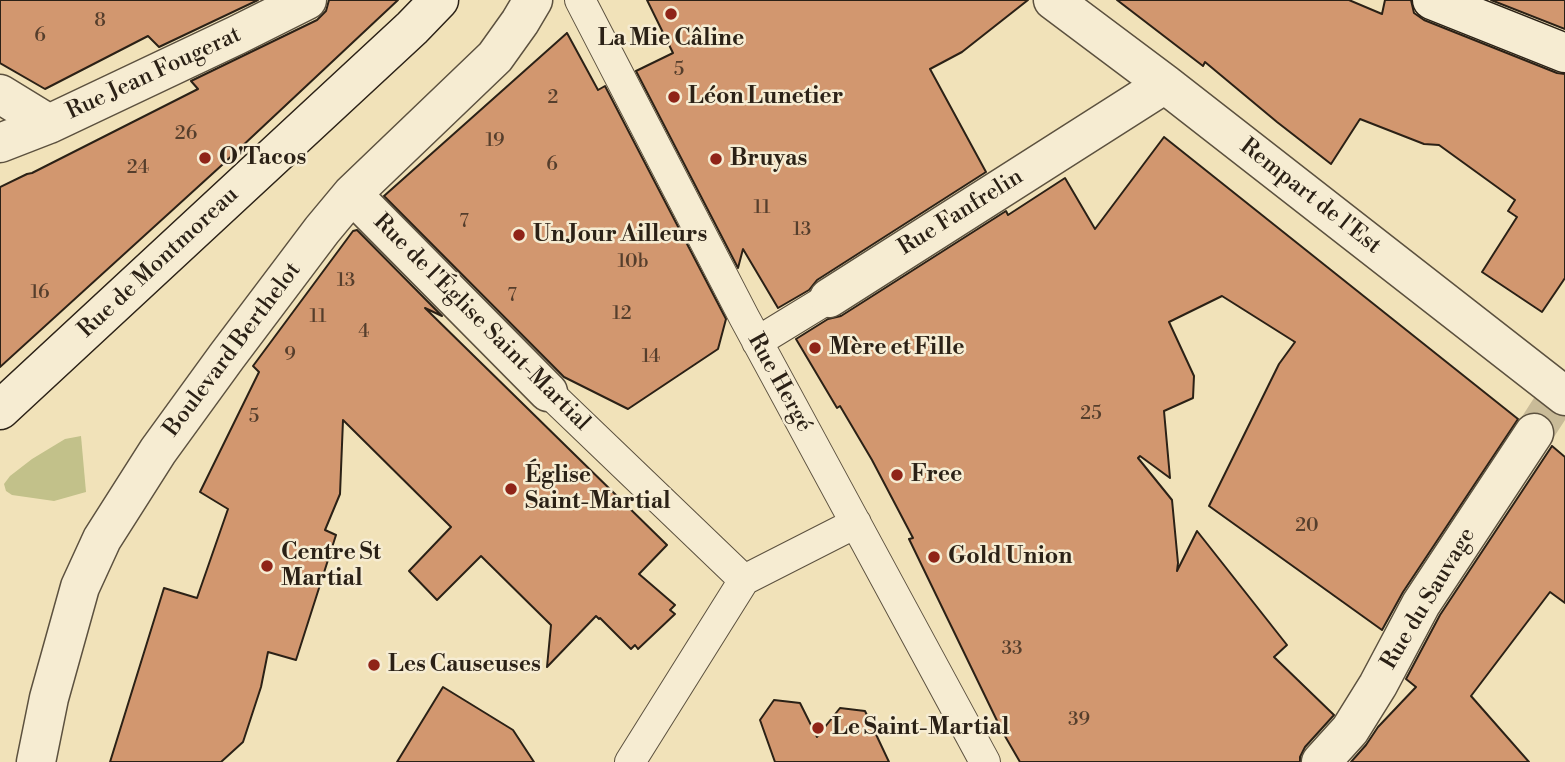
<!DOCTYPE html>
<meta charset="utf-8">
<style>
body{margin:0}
canvas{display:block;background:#f1e2b9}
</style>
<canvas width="1565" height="762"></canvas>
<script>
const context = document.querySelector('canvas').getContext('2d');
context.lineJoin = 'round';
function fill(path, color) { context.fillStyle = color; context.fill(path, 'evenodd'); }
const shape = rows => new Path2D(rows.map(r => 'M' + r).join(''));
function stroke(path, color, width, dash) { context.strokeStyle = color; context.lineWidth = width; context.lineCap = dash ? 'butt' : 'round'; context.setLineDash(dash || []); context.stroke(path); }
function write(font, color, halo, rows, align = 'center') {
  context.font = font + ' "Libre Bodoni",serif'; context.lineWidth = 5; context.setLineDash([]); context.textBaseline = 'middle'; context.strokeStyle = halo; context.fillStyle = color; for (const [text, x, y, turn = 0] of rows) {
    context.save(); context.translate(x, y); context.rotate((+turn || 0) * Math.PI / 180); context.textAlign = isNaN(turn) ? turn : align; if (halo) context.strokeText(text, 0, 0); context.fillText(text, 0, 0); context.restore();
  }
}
const green = shape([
 [81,436,86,492,54,501,12,495,6,491,4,484,10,476,32,459,65,439]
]);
const building = shape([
 [0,0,258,0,159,47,148,36,45,89,0,63,0,0],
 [329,0,398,0,222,165,0,367,0,187,27,174,32,173,198,89,191,81,317,20,326,11,329,0],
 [647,0,1028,0,962,52,930,69,986,172,817,280,809,290,778,308,743,249,738,268,636,71,673,53,647,0],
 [1117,0,1349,0,1382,14,1385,0,1411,0,1414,13,1424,20,1557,73,1565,74,1565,278,1542,312,1482,272,1517,217,1508,211,1515,200,1439,145,1424,144,1360,119,1331,164,1277,122,1205,62,1203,66,1117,0],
 [1491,0,1565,0,1565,29,1491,0],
 [567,33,598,90,605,86,726,319,718,349,628,409,564,377,384,196,567,33],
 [1164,137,1518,419,1403,592,1382,630,1209,506,1279,364,1295,342,1222,296,1169,322,1194,376,1193,398,1164,411,1170,478,1140,456,1138,458,1172,500,1178,563,1177,571,1197,531,1287,645,1274,657,1334,715,1305,747,1300,757,1300,762,1020,762,1002,731,909,539,913,538,872,460,840,406,837,408,796,339,828,319,841,316,1006,211,1008,215,1065,178,1095,229,1164,137],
 [357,230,442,316,425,308,667,545,639,574,675,605,670,610,675,614,638,649,635,645,631,649,600,618,599,619,596,616,547,667,551,625,481,556,437,600,409,571,451,527,343,420,340,494,325,530,336,535,296,660,268,652,261,687,243,742,221,762,110,762,164,588,197,598,228,509,200,492,259,372,253,366,353,231,357,230],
 [1552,446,1565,457,1565,603,1550,592,1471,696,1529,762,1351,762,1366,745,1378,727,1416,687,1406,679,1440,615,1552,446],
 [443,687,513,730,534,762,397,762,443,687],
 [774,700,800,703,817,737,840,708,865,711,889,762,775,762,760,720,774,700]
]);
const minorTunnel = shape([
 [1534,433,1565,385]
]);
const pedestrian = shape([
 [580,0,744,317,985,762],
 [757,342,829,298],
 [548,392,744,580],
 [630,762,744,580,856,523]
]);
const minor = shape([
 [1053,0,1165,84,1565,396],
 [0,94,49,124],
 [0,143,49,124,237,35,307,0],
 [352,194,548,392],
 [829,298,1165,84],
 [36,762,49,698,80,587,102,539,158,451,227,356,322,230,352,194,495,57,520,22,533,0],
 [1321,762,1350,730,1378,685,1421,604,1534,433]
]);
const secondary = shape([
 [1432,0,1565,53],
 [0,410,412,28,439,0]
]);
const markers = [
 [671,14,7,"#8f2418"],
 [674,97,7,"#8f2418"],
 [205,158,7,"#8f2418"],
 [716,159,7,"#8f2418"],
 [519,235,7,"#8f2418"],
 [815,348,7,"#8f2418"],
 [897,475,7,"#8f2418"],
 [511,489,7,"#8f2418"],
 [934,557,7,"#8f2418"],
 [267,566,7,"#8f2418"],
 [374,665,7,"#8f2418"],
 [818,728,7,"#8f2418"]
];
const numberNames = [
 ["8",100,21],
 ["6",40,36],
 ["5",679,70],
 ["2",553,98],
 ["26",186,134],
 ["19",495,141],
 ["6",552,165],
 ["24",138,168],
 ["11",762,208],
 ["7",464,222],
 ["13",802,230],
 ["10b",633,262],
 ["13",346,281],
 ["16",40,293],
 ["7",512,296],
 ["12",622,314],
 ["11",318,317],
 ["4",364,332],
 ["9",290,355],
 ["14",651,357],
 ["25",1091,414],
 ["5",254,417],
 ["20",1307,526],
 ["33",1012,649],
 ["39",1079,720]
];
const poiNames = [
 ["La Mie Câline",671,39,"center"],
 ["Léon Lunetier",688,97],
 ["O'Tacos",219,158],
 ["Bruyas",730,159],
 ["Un Jour Ailleurs",533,235],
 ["Mère et Fille",829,348],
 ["Free",911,475],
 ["Église",525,476],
 ["Saint-Martial",525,502],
 ["Centre St",281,553],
 ["Martial",281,579],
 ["Gold Union",948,557],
 ["Les Causeuses",388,665],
 ["Le Saint-Martial",832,728]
];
const streetNames = [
 ["Rue Jean Fougerat",154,74,-25],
 ["Rempart de l'Est",1310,197,38],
 ["Rue Fanfrelin",961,213,-32],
 ["Rue de Montmoreau",159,263,-43],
 ["Rue de l'Église Saint-Martial",481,323,45],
 ["Boulevard Berthelot",233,350,-53],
 ["Rue Hergé",779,383,61],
 ["Rue du Sauvage",1429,599,-59]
];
fill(green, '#c2c18a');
fill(building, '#d2976f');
stroke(building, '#2b2116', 2);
stroke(minorTunnel, '#c9bb98', 38, [38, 19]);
stroke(pedestrian, '#5c513f', 32);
stroke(minor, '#5c513f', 41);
stroke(secondary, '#2b2116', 41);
stroke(pedestrian, '#f6ecd2', 30);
stroke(minor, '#f6ecd2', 38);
stroke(secondary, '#f6ecd2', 38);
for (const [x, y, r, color] of markers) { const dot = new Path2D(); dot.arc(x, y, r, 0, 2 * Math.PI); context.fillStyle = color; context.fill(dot); stroke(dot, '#f6ecd2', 2.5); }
write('19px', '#553e2c', null, numberNames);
write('bold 23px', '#2b2116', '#f6ecd2', poiNames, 'left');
write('23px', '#2b2116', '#f6ecd2', streetNames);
</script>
